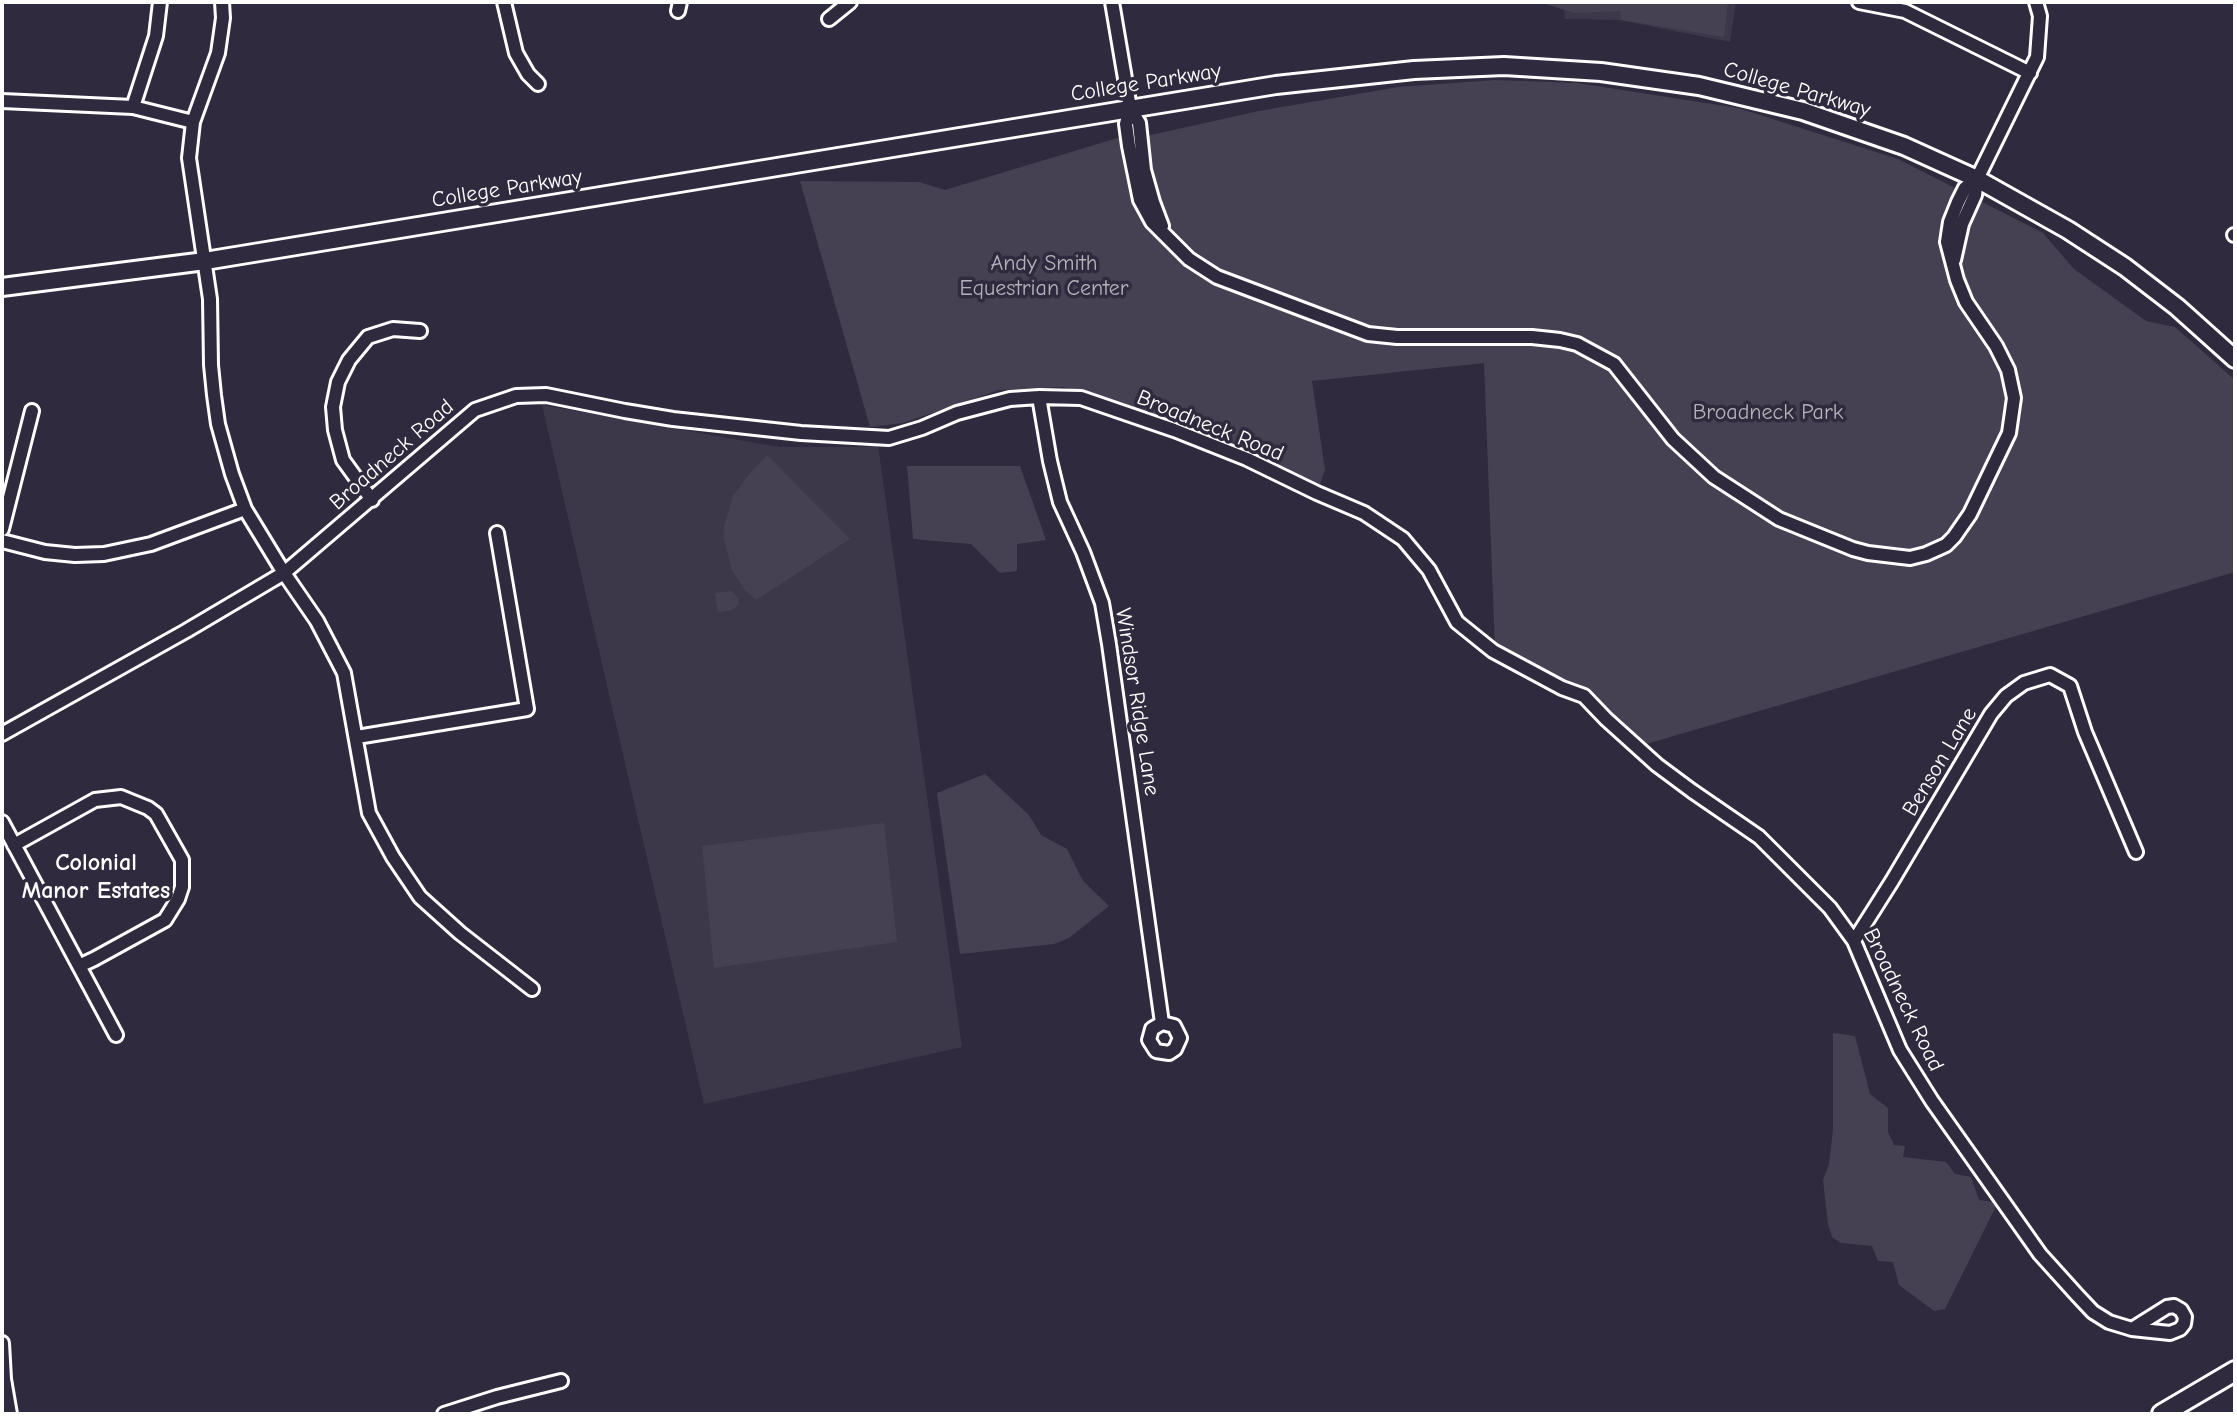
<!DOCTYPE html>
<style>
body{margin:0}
#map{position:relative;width:2237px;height:1416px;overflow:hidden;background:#2f2a3d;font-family:"Comic Neue",sans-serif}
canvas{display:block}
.frame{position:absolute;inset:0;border:4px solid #fff;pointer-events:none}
</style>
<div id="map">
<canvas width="2237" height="1416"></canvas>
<div class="frame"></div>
</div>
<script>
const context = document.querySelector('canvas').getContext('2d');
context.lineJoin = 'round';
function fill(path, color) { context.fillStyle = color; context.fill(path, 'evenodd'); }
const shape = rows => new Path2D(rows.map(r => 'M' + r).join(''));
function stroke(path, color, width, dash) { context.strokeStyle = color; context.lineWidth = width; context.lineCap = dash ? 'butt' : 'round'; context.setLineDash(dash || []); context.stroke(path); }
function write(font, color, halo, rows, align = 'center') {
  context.font = font + ' "Comic Neue",sans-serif'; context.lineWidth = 7; context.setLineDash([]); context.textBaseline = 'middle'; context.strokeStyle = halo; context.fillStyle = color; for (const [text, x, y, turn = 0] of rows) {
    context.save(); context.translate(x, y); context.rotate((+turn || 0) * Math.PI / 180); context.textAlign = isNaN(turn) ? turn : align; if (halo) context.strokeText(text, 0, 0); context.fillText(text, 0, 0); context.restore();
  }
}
const built = shape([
 [1563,2,1736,2,1730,42,1619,20,1565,19],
 [542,405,779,447,866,447,878,445,962,1047,704,1104]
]);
const green = shape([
 [1539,2,1728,2,1724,37,1621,20,1620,11,1575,13],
 [1495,80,1577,83,1738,108,1898,159,2043,233,2074,269,2146,321,2175,327,2235,380,2235,572,1643,745,1581,686,1495,649,1484,363,1312,381,1325,470,1319,487,1108,398,1063,387,999,390,903,423,870,427,800,181,919,182,945,190,1121,137,1151,135,1259,111,1398,87],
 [767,455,850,539,756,600,744,589,732,570,724,540,724,526,733,496,750,473],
 [907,466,1020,466,1046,540,1017,544,1017,571,1000,573,971,544,913,539],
 [732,591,738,598,739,604,732,610,718,612,715,593],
 [985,774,1029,815,1041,835,1067,849,1083,881,1109,906,1069,938,1054,944,960,954,937,793],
 [884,823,897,942,714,968,702,846],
 [1833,1033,1855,1036,1870,1094,1888,1108,1888,1132,1894,1145,1905,1146,1903,1157,1946,1162,1955,1174,1971,1177,1979,1200,1993,1202,2000,1198,1945,1309,1934,1311,1899,1285,1893,1262,1878,1261,1872,1246,1841,1243,1832,1237,1828,1224,1823,1180,1829,1164,1833,1130]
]);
const stream = shape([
 [2,1101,2,1103]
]);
const minor = shape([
 [222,2,223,18,218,53,193,122,189,158,210,299,211,365,214,395,218,424,232,474,245,509,284,573,317,621,344,673,369,813,393,857,420,897,460,933,532,989],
 [504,2,516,53,528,74,538,84],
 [1112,2,1130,108,1126,124,1129,146,1140,200,1152,222,1189,259,1217,277,1368,334,1397,337,1532,337,1560,340,1577,344,1614,364,1673,439,1714,477,1779,519,1853,549,1868,553,1910,558,1926,554,1946,545,1954,537,1970,514,2009,433,2014,398,2008,370,1996,346,1966,302,1957,280,1947,242,1950,222,1958,202,1965,188,1977,179],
 [1859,2,1905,11,2030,73],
 [678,11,680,2],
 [829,19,850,2],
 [2,101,133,107,193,122],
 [133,107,156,36,160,2],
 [1130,108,1139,123,1144,170,1153,202,1162,226],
 [2234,235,2235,235],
 [1954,260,1962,224,1975,195,1977,179,2037,57,2040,16,2036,2],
 [1039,397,1050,461,1060,502,1083,552,1102,603,1109,644,1162,1023,1152,1029,1149,1040,1156,1051,1169,1053,1175,1049,1180,1038,1174,1026,1162,1023],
 [372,500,343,460,335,430,333,407,338,382,349,360,368,337,393,329,420,331],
 [2,529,32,411],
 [2,541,45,552,75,555,104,554,151,544,245,509],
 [2,734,186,631,284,573,475,410,516,396,546,395,625,411,673,419,801,433,889,438,922,428,957,413,1010,399,1039,397,1081,398,1174,430,1247,459,1317,493,1364,513,1403,539,1429,570,1457,622,1493,651,1562,688,1584,696,1606,719,1657,765,1692,791,1759,837,1830,908,1854,941,1900,1050,1932,1101,2040,1254,2077,1295,2093,1312,2109,1322,2132,1329,2170,1333,2180,1329,2184,1324,2185,1317,2181,1310,2174,1306,2167,1307,2132,1329],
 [357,737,527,709,497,533],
 [2,822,116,1035],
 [14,845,95,800,121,797,148,808,156,814,182,860,182,887,178,899,165,920,94,959,79,966],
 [1854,941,1892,881,1991,714,2006,696,2024,683,2050,675,2070,686,2085,732,2136,852],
 [2,1343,4,1379,10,1414],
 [444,1414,497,1397,561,1381]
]);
const major = shape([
 [2,287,205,261,1276,85,1414,70,1504,66,1601,72,1699,86,1803,111,1904,146,1977,179,2068,230,2125,267,2177,307,2235,359]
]);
const highway = shape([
 [2162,1414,2235,1371]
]);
const streetNames = [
 ["College Parkway",1146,83,-9],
 ["College Parkway",1797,90,16],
 ["College Parkway",507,189,-9],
 ["Broadneck Road",1210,426,22],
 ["Broadneck Road",392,455,-41],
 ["Windsor Ridge Lane",1137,702,81],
 ["Benson Lane",1940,762,-59],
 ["Broadneck Road",1903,1000,64]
];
const parkNames = [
 ["Andy Smith",1044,264],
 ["Equestrian Center",1044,289],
 ["Broadneck Park",1768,413]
];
const neighbourhoodNames = [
 ["Colonial",96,863],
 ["Manor Estates",96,891]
];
fill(built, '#3c3749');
fill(green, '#464152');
stroke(stream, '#a7a6ad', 3);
stroke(minor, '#fff', 18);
stroke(major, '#fff', 22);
stroke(highway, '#fff', 24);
stroke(minor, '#2f2a3d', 12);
stroke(major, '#2f2a3d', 16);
stroke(highway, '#2f2a3d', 18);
write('22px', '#fff', '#2f2a3d', streetNames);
write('22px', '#b5b3ba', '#2f2a3d', parkNames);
write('bold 24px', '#fff', '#2f2a3d', neighbourhoodNames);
</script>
